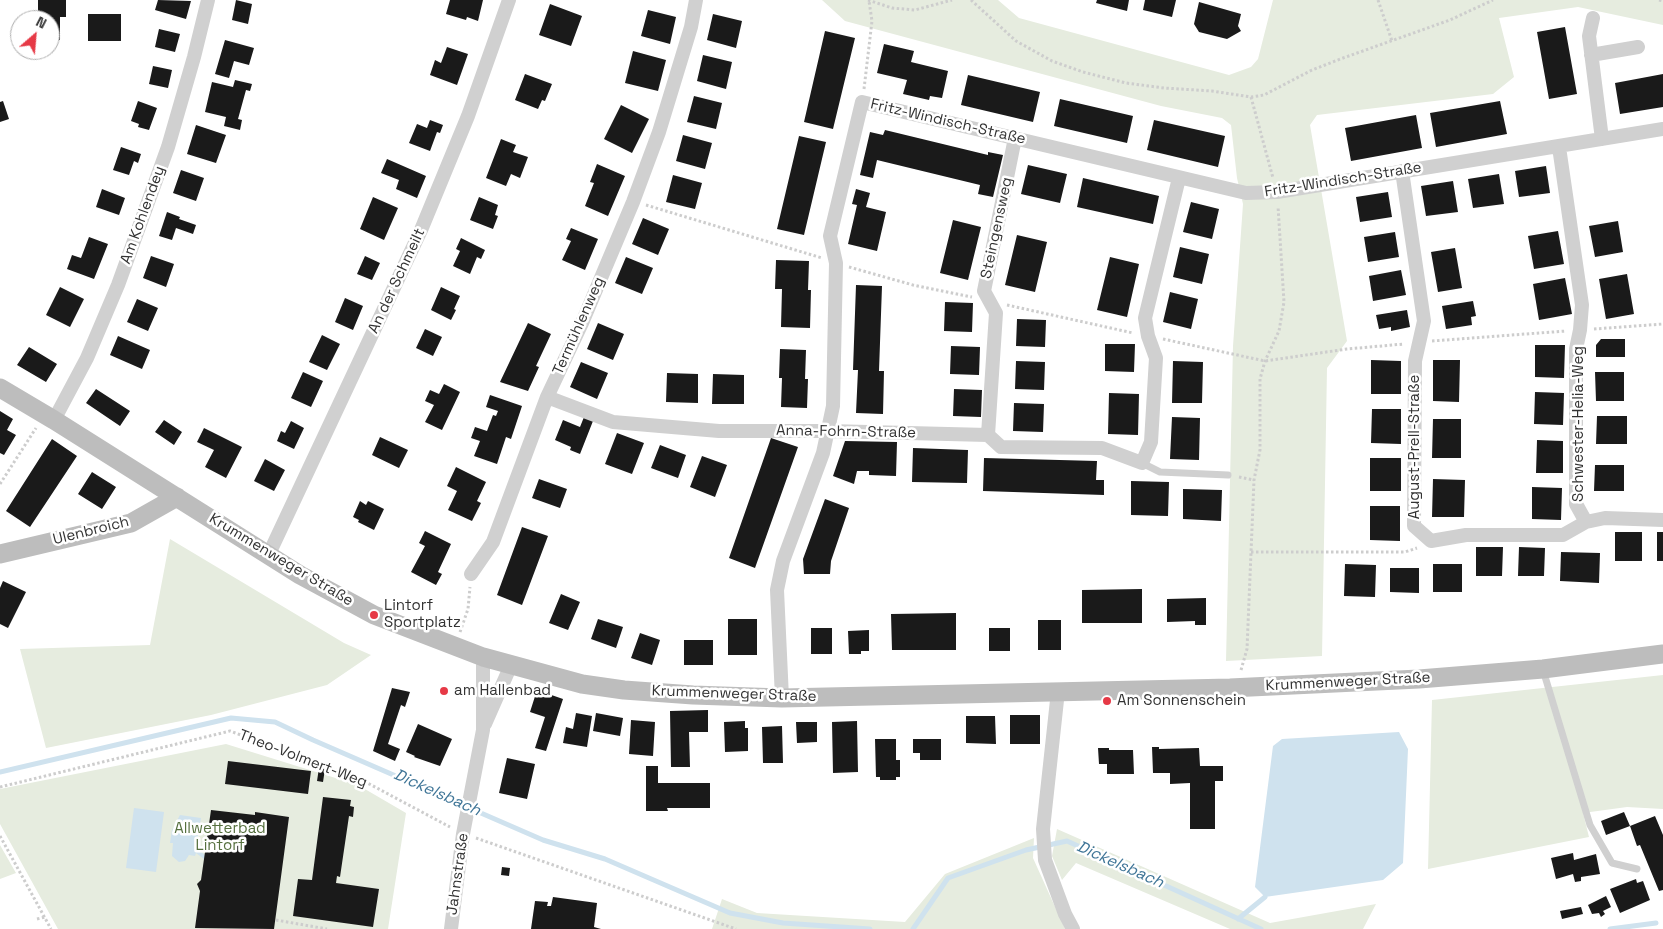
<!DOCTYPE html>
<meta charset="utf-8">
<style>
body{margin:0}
#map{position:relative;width:1663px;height:929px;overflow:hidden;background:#fff;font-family:"Space Grotesk",sans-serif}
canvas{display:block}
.north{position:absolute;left:10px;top:10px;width:50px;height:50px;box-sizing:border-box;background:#fff;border:1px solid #adadad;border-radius:50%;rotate:27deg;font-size:14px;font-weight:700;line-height:20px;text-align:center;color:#333}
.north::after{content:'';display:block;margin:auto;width:18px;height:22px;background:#e63946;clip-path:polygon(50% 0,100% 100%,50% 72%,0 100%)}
</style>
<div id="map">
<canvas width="1663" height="929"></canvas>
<div class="north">N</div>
</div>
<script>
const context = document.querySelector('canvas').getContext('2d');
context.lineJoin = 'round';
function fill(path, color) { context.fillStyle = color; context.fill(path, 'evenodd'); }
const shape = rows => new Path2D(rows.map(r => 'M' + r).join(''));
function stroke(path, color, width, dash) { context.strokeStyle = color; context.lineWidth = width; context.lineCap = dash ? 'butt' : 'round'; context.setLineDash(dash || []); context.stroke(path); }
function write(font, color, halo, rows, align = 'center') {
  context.font = font + ' "Space Grotesk",sans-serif'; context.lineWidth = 5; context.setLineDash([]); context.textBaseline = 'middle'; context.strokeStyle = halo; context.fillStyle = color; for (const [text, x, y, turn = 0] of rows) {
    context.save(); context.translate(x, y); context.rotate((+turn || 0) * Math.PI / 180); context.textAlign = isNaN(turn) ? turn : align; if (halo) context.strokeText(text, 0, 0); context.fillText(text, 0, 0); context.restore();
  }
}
const green = shape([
 [822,0,998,0,1019,18,1229,75,1251,67,1258,59,1273,0,1663,0,1663,25,1578,7,1499,18,1514,77,1493,94,1317,115,1310,125,1347,341,1327,368,1322,656,1226,661,1233,346,1243,204,1237,178,1231,125,1222,118,1161,106,845,21],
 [170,539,344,643,371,655,327,685,211,715,46,748,20,649,150,645],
 [1663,675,1663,809,1627,807,1583,813,1589,837,1428,869,1432,700],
 [226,744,358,785,406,813,388,929,58,929,0,824,0,789],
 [1057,829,1270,923,1376,904,1363,929,1230,929,1076,863,1062,880,1052,856],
 [1034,838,1033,858,1065,929,712,929,722,899,757,913,905,922,945,874],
 [0,845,16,873,0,879]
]);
const water = shape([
 [1399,732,1408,749,1403,863,1383,880,1265,897,1255,887,1273,746,1282,739],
 [134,808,164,812,156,872,126,868],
 [180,815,201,818,196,848,205,855,204,859,196,853,195,856,189,855,185,861,179,862,172,856,173,843,170,843,172,830]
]);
const stream = shape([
 [0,772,231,718,275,722,313,740,543,840,605,859,730,913,783,923,870,929],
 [1238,919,1265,897],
 [913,929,948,878,1026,850,1067,841,1261,929],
 [1610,929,1656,923]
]);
const building = shape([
 [38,0,66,0,66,17,60,17,60,40,50,41,50,20,32,20,32,17,38,17],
 [158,0,191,1,186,19,155,10],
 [236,0,252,4,248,24,232,20],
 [450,0,483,0,478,21,467,17,466,20,446,14],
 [1097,0,1129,0,1127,11,1096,3],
 [1145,0,1176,0,1172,17,1143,10],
 [1199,2,1241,14,1238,26,1241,31,1227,39,1199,32,1194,24],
 [550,4,582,16,571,46,539,35],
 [648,10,676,17,670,44,641,36],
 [88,14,121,14,121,41,88,41],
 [713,14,742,21,736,48,707,40],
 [1565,27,1577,94,1549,99,1537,32],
 [159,29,180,34,175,52,155,47],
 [825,31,855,38,833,129,804,122],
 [225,40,254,48,249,65,234,61,229,78,215,74],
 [884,44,914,51,911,62,948,71,942,98,930,96,929,100,903,94,907,80,877,73],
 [447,47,468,54,457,85,430,75,435,60,441,63],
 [633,51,666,60,658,91,625,83],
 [703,55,732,62,726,89,697,81],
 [153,66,172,70,168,88,149,84],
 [525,74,552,84,545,101,542,100,538,109,515,100],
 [1663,74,1663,107,1620,114,1615,83],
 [968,75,1040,92,1033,122,961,105],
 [235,80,252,84,250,91,246,90,238,119,242,120,240,130,224,126,226,117,205,112,212,82,233,87],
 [694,96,722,103,716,129,687,122],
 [1060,99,1133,116,1127,143,1054,126],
 [3,101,9,119,0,122,0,102],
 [138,101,157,108,149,130,138,127,139,124,131,121],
 [1500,101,1507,134,1436,147,1430,113],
 [621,105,649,119,632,153,604,139],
 [1416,115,1422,148,1351,161,1345,128],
 [430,120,443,125,440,133,437,132,430,151,409,143,417,124,427,128],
 [1154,120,1225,136,1218,167,1147,150],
 [196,125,226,135,216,163,187,154],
 [885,130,988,155,988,152,1003,155,993,197,978,194,980,185,877,160,873,178,860,175,870,132,883,135],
 [683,135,712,143,705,169,676,161],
 [799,136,826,142,804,235,777,229],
 [501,139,516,145,513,152,528,157,520,178,511,174,506,186,486,178],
 [121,147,141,154,138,163,134,161,129,175,113,170],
 [387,159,426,176,417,198,396,189,399,180,381,173],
 [597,164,625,176,608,216,585,206,594,183,590,182],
 [1028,165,1067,174,1060,203,1021,194],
 [1546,166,1550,193,1519,197,1515,171],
 [181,170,204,178,196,201,173,193],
 [1499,174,1504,204,1473,208,1468,179],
 [673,175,702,183,695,209,666,202],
 [1083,178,1159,196,1153,224,1077,207],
 [1453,181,1458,212,1426,216,1421,186],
 [102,189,125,198,119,215,96,207],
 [856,189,870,193,866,207,886,212,877,251,848,244,857,205,852,204],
 [1388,192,1392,217,1360,222,1356,197],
 [373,197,398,208,384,240,360,229],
 [479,197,498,205,495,215,498,216,493,229,470,220],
 [1191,202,1219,209,1212,239,1183,232],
 [167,212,180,217,179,219,196,225,193,234,176,228,172,240,159,236],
 [643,218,669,229,658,255,632,244],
 [953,220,981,227,968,280,940,273],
 [1618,221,1623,252,1595,257,1589,226],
 [571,228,598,239,585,270,562,260,571,241,566,239],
 [1558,231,1564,264,1534,269,1528,236],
 [1395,232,1399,257,1368,262,1364,237],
 [1017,235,1047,242,1035,292,1005,285],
 [89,237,108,244,94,279,67,269,72,255,81,258],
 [461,238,485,250,481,259,477,257,470,274,453,266,460,251,456,249],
 [1180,247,1209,254,1202,284,1173,277],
 [1455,248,1462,288,1438,292,1431,252],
 [151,256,174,264,166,287,143,278],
 [365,256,380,263,372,280,357,274],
 [626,257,653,268,642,294,615,283],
 [1110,257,1139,264,1127,317,1097,310],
 [776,260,809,261,808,290,811,290,810,328,781,327,782,289,775,289],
 [1401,270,1406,295,1373,301,1369,276],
 [1627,274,1634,314,1606,319,1599,279],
 [1565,278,1572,314,1539,320,1533,284],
 [856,285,882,286,879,371,884,371,883,414,856,413,858,370,853,370],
 [60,287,84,299,70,327,46,315],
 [441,287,460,296,454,309,456,310,451,320,431,310],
 [1170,292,1198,299,1191,329,1163,322],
 [345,298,363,306,353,330,335,322],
 [137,299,158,308,148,331,127,322],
 [1473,301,1476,316,1471,317,1472,325,1446,329,1442,306],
 [945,302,973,303,972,332,944,331],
 [1407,310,1410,327,1391,331,1391,327,1379,329,1376,315],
 [1017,319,1046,320,1045,347,1016,346],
 [528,323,551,334,536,366,539,367,528,391,500,382],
 [598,323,624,334,613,360,587,349],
 [425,329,442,337,433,356,416,348],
 [322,335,340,344,327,370,309,362],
 [118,336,150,350,142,369,110,355],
 [1601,339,1625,339,1625,357,1596,357,1596,345],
 [1105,344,1135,344,1134,372,1105,371],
 [1535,345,1565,345,1564,378,1535,377],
 [951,346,980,347,979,375,950,374],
 [29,347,57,364,46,382,17,365],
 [780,349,806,350,805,379,808,379,807,408,781,407,782,378,779,378],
 [1371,360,1401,361,1401,394,1371,394],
 [1433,360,1460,360,1459,402,1433,401],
 [1016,361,1045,362,1044,390,1015,389],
 [1173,361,1203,362,1202,403,1172,403],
 [581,362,608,373,597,399,570,387],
 [303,372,323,381,311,407,291,398],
 [1595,372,1624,372,1624,401,1596,401],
 [667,373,698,374,698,403,666,402],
 [713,374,744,375,744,404,712,404],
 [444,384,460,392,442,430,425,422,434,405,425,401,430,390,439,394],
 [96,389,130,411,120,426,86,403],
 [954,389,982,390,981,417,953,416],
 [1535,392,1564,393,1563,425,1534,424],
 [1109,393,1139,394,1138,435,1108,434],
 [490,395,522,406,511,439,506,437,497,464,474,456,480,441,471,438,475,427,487,431,493,415,496,416,498,411,486,407],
 [1014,403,1044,404,1043,432,1013,431],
 [1372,409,1401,409,1401,444,1371,443],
 [0,411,13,419,7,430,16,435,4,455,0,453],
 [1597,416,1627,416,1627,444,1596,444],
 [584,417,593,421,580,454,570,450,571,447,555,440,563,420,580,427],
 [1172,417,1200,418,1199,460,1170,459],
 [1433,419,1461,419,1461,458,1432,458],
 [164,420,182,432,174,445,155,432],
 [291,421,304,428,294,449,277,441,281,431,285,433],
 [204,428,242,447,226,478,205,467,214,450,197,442],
 [617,433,644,443,632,474,605,464],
 [380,437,408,450,399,468,372,455],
 [771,438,798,447,755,568,729,558],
 [52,439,77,456,30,527,6,511],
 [1537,440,1563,441,1563,473,1536,473],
 [845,441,897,442,896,476,869,475,869,471,857,471,854,484,833,476],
 [660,445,686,455,678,478,651,468],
 [913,448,968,450,967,483,912,482],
 [702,456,727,465,715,497,690,487],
 [984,458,1097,461,1096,480,1104,480,1104,495,983,491],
 [1370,458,1401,458,1401,491,1370,491],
 [265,459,285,470,274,491,254,481],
 [1595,465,1624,465,1624,491,1594,491],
 [456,467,486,482,477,501,481,503,472,521,448,510,457,491,447,486],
 [92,472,116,487,102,509,78,494],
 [539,479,567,489,560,508,532,498],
 [1433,479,1465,480,1464,517,1432,517],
 [1131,481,1169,482,1168,516,1131,515],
 [1532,487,1562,488,1561,520,1532,519],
 [1183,489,1222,490,1221,521,1183,519],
 [825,499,849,508,831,561,830,574,804,574,803,559],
 [360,501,366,505,368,501,384,509,374,530,358,522,359,520,353,517],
 [1370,506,1400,506,1400,541,1370,540],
 [522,527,548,536,522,605,497,595],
 [425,531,451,544,438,572,442,574,436,585,411,572,425,546,419,543],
 [1615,532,1642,532,1642,561,1615,561],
 [1657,532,1663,532,1663,561,1657,561],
 [1476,547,1503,547,1502,576,1476,576],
 [1519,547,1545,548,1544,576,1518,576],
 [1561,552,1600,553,1599,583,1560,581],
 [1345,564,1376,565,1375,597,1344,596],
 [1433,564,1462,564,1462,592,1433,592],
 [1390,568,1419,568,1419,593,1390,592],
 [3,581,26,592,8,628,0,624,0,588],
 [1142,589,1142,623,1082,623,1082,590],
 [561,594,580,602,568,630,549,623],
 [1206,598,1206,625,1195,625,1195,621,1167,622,1167,599],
 [956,613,956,650,892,650,891,614],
 [598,619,623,627,616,648,591,639],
 [728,619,757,619,757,655,728,655],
 [1038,620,1061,620,1061,650,1038,650],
 [811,628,832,628,832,654,811,654],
 [989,628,1010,628,1010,651,989,651],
 [869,630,869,651,861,651,861,654,849,654,848,631],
 [640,633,660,640,652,665,631,658],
 [684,640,713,640,713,665,684,665],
 [392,688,410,692,405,707,401,705,388,744,400,749,395,761,373,751],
 [537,690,563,699,546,751,535,748,545,717,530,712],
 [708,710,708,732,689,732,690,767,671,767,670,711],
 [576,713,592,716,587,747,563,743,566,727,573,729],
 [596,713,623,718,620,736,593,731],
 [1010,715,1040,715,1040,744,1010,744],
 [966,716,995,716,996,744,966,743],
 [631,720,655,722,653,756,629,754],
 [745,721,745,728,748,728,748,751,725,752,724,722],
 [857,721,858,772,833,773,832,722],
 [796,722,817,722,817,742,797,743],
 [418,724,452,739,440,766,414,757,415,756,406,752],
 [782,726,783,763,763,763,762,727],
 [875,739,896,739,896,760,900,760,900,777,896,777,896,780,880,780,880,777,876,777],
 [913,739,941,739,941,760,920,760,920,753,913,753],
 [1152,747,1159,747,1159,749,1199,748,1200,766,1223,766,1223,781,1215,781,1215,829,1190,829,1190,783,1170,784,1170,773,1153,773],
 [1098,748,1109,748,1109,750,1133,750,1134,774,1107,774,1107,764,1099,764],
 [507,758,535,764,527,799,499,793],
 [228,761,311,771,308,794,225,784],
 [646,766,658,766,658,783,710,783,710,808,667,808,668,811,646,811],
 [319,768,325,769,323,782,317,781],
 [323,797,351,800,350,806,354,807,353,817,349,816,340,877,337,876,336,883,379,889,373,927,293,916,298,879,312,880],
 [211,810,255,815,255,812,289,817,274,929,195,928,200,891,197,884,201,880],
 [1624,812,1630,826,1606,835,1601,821],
 [1655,816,1663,835,1663,890,1659,891,1640,845,1637,846,1630,826],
 [1573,853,1574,860,1596,854,1600,874,1581,877,1581,881,1575,882,1573,874,1556,879,1551,858],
 [502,867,510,868,509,876,501,875],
 [1636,879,1637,883,1643,881,1650,900,1620,913,1610,889],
 [1606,896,1611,907,1603,911,1605,914,1601,917,1599,913,1592,914,1588,905],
 [553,897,597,903,594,927,601,929,531,929,535,901,548,902,547,906,551,906],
 [1581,907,1583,914,1562,919,1560,911]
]);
const path = shape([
 [868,0,892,8,915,10,952,0],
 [971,0,1016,41,1052,61,1083,72,1126,83,1164,88,1212,91,1251,97,1264,95,1312,70,1343,58,1450,20,1493,0],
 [1378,0,1392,41],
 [1659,0,1663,1],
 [864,89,872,21,869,1],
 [1251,97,1273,178],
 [646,205,822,258],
 [849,267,913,285,972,297],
 [1007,305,1133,333],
 [1594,329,1663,324],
 [1163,339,1265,361,1347,349,1404,344],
 [1432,341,1566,331],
 [1239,477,1254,480],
 [0,484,36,428],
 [1251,552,1405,552,1417,548],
 [460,632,468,609,470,587],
 [1241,670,1247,649,1254,480,1260,450,1260,379,1265,361,1279,331,1284,302,1278,206],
 [0,787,230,731,360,779,450,827],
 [0,836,51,929],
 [476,838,736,929],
 [37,919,45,917],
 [276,920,327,929]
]);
const service = shape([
 [1142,463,1160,472,1228,475],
 [1543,670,1590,825,1612,863,1637,869]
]);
const minor = shape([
 [1593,18,1589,36,1602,139],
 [1591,55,1638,47],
 [1559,147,1582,305,1580,330,1576,349,1576,504,1586,522],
 [1402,171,1424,321,1415,361,1414,526,1431,541,1466,535,1563,535,1586,522,1605,518,1663,520],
 [547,397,613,422,719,431,828,431,988,435,1001,447,1102,448,1142,463,1151,442,1156,358,1148,336,1145,318,1179,178],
 [54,420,87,358,118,285,168,147,194,57,208,0],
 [988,435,996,313,984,291,1015,138],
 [268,556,421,230,468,116,509,0],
 [471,574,493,542,547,397,582,323,633,202,659,132,691,27,696,0],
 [1058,691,1043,829,1045,860,1065,914,1073,929],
 [782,698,777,590,783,561,823,453,833,406,836,263,830,236,862,102,1246,193,1277,192,1663,129],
 [485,724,511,665],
 [451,929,463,834,483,730,483,657]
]);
const secondary = shape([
 [0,388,54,420,300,575,374,615,483,657,582,684,624,690,693,695,782,698,1230,688,1419,679,1543,669,1663,654],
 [0,554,131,523,177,497]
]);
const markers = [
 [374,615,5,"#e63946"],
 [444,691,5,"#e63946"],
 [1107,701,5,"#e63946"]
];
const streetNames = [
 ["Fritz-Windisch-Straße",948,122,13],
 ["Fritz-Windisch-Straße",1343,180,-9],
 ["Am Kohlendey",143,215,-70],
 ["Steingensweg",997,228,-78],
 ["An der Schmeilt",397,281,-65],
 ["Termühlenweg",579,326,-66],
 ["Schwester-Helia-Weg",1579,424,-90],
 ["Anna-Fohrn-Straße",846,432,1],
 ["August-Prell-Straße",1415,447,-90],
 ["Ulenbroich",91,531,-14],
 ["Krummenweger Straße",281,560,31],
 ["Krummenweger Straße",1348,682,-3],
 ["Krummenweger Straße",734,694,2],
 ["Theo-Volmert-Weg",303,759,21],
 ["Jahnstraße",458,874,-82]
];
const poiNames = [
 ["Lintorf",384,606],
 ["Sportplatz",384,623],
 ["am Hallenbad",454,691],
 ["Am Sonnenschein",1117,701]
];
const parkNames = [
 ["Allwetterbad",220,829],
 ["Lintorf",220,846]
];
const waterNames = [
 ["Dickelsbach",437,793,24],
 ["Dickelsbach",1120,865,24]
];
fill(green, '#e6ecdf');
fill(water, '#cfe2ee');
stroke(stream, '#cfe2ee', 5);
fill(building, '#1a1a1a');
stroke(path, '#cdcdcd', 3, [2.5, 2.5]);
stroke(service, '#d0d0d0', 7);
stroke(minor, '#d0d0d0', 14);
stroke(secondary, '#bdbdbd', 19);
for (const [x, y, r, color] of markers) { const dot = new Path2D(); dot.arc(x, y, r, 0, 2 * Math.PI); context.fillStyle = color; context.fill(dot); stroke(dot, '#fff', 2); }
write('15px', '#333', '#fff', streetNames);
write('15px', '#333', '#fff', poiNames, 'left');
write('15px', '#56703f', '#fff', parkNames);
write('italic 16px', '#3f7597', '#fff', waterNames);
</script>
